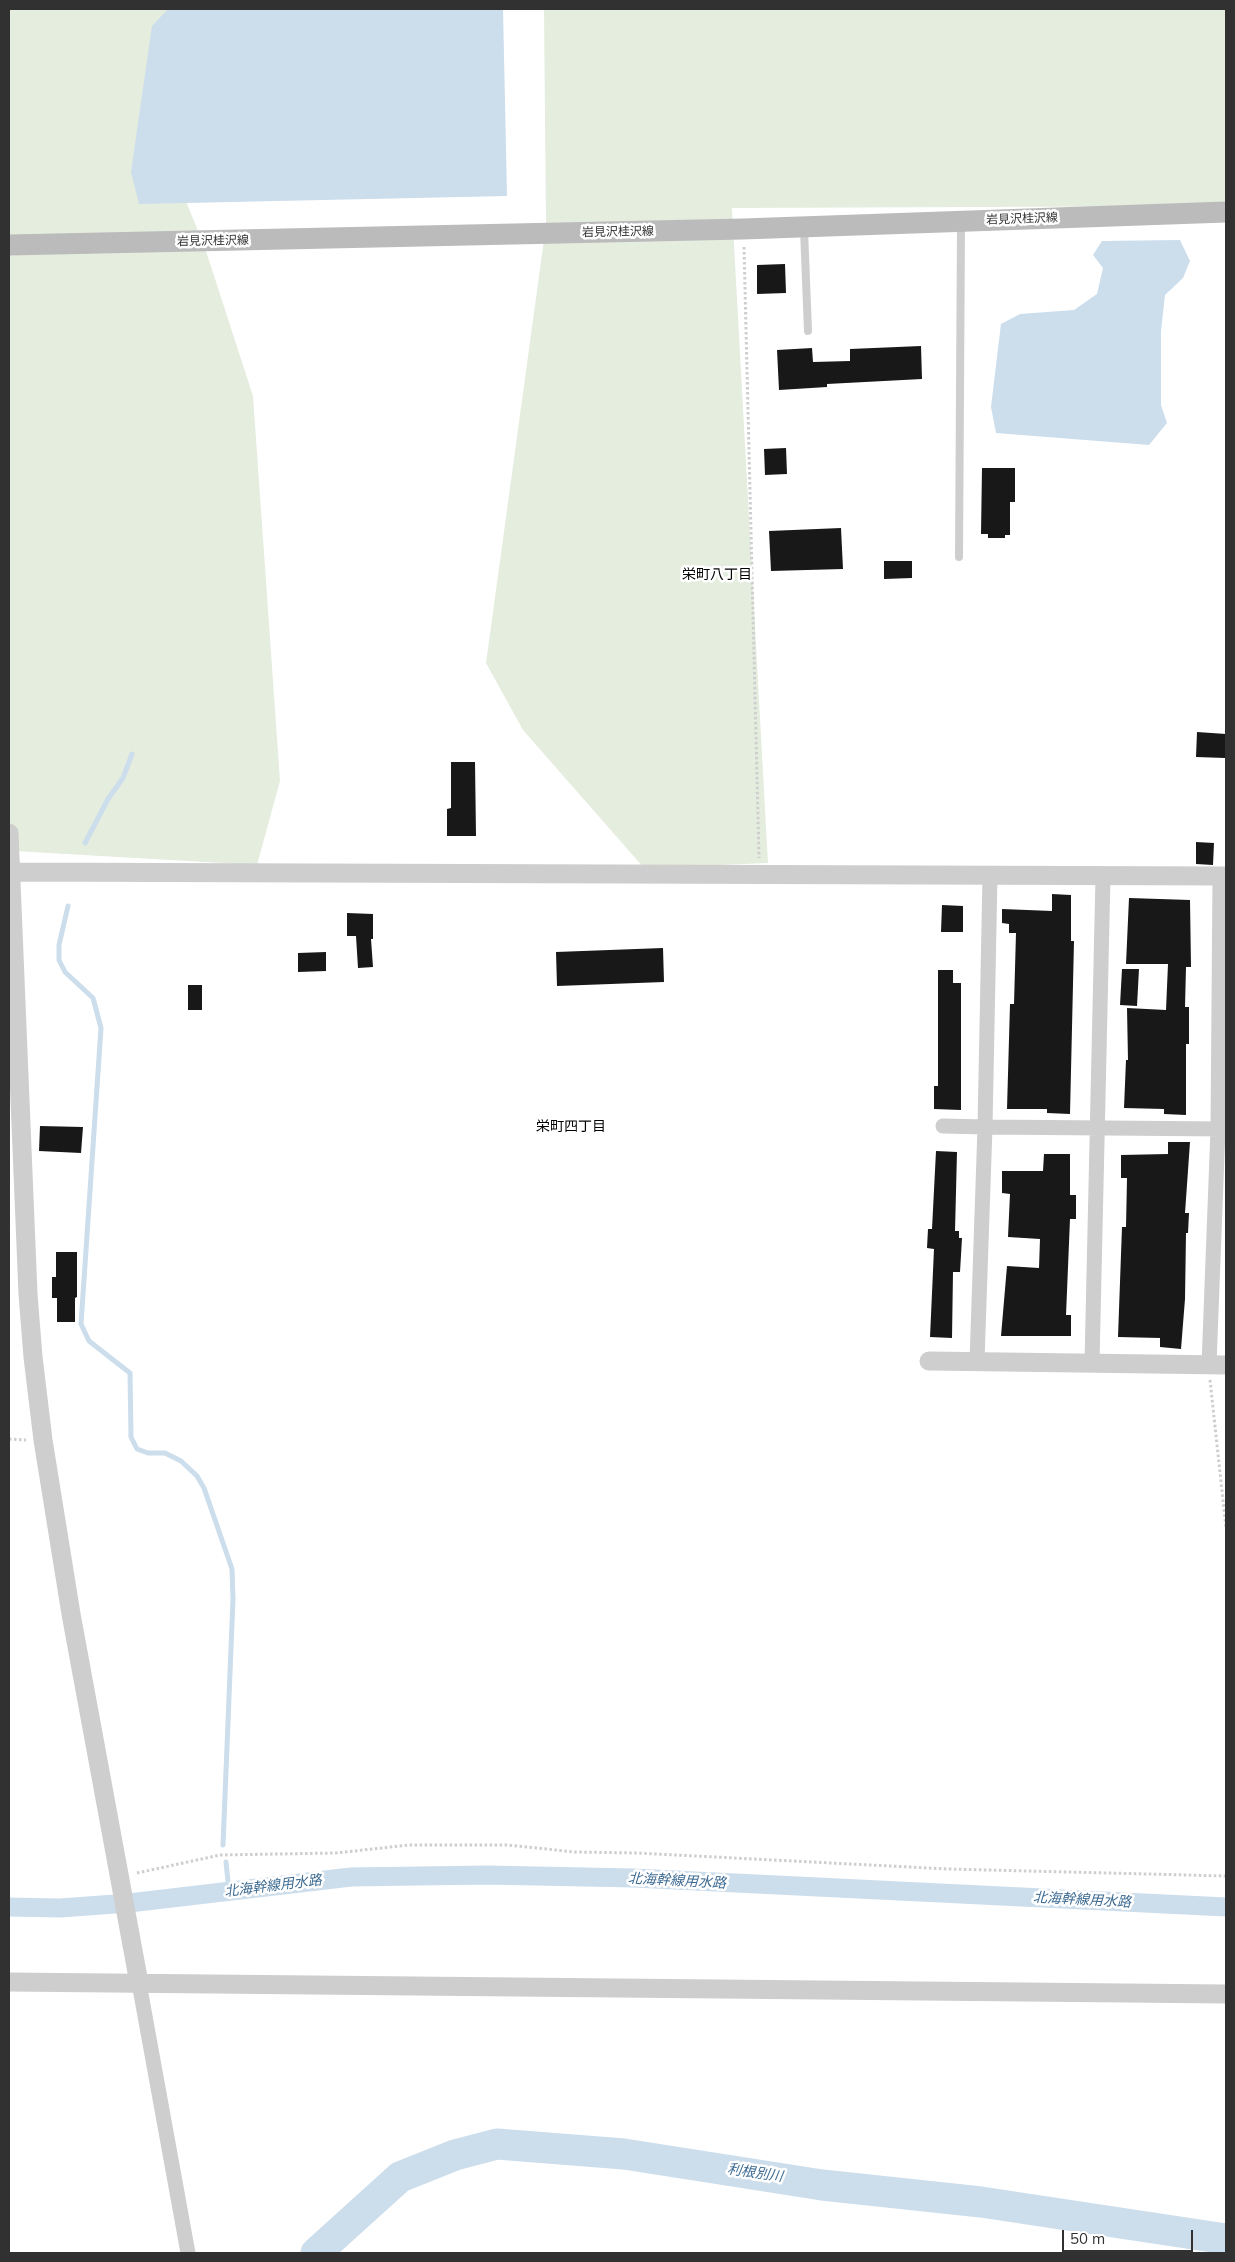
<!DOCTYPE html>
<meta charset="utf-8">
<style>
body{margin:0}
#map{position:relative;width:1235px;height:2262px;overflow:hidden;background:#fff;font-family:Mulish,sans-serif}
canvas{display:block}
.frame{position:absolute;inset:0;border:10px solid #313131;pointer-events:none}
.scale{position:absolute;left:1062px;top:2230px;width:131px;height:22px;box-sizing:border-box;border:2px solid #313131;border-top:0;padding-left:6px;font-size:15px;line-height:18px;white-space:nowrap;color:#313131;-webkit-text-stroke:4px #fff;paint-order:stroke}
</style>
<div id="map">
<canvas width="1235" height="2262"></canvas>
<div class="frame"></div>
<div class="scale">50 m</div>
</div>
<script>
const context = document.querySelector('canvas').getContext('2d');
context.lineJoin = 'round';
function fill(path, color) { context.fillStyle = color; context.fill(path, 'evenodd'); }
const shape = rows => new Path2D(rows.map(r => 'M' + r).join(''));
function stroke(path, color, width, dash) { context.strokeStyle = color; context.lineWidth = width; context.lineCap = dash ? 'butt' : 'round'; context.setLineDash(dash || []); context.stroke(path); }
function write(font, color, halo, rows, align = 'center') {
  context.font = font + ' Mulish,"Noto Sans JP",sans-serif'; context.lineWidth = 5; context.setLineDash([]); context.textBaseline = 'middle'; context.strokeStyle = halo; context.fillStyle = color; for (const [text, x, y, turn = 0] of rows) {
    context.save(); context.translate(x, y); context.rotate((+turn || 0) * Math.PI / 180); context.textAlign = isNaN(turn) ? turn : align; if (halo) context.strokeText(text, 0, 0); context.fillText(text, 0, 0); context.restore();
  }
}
const green = shape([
 [9,9,193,9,156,128,205,248,253,396,280,781,257,865,14,851,9,817],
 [544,9,1226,9,1226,206,732,208,768,863,644,868,523,730,486,663,546,225]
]);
const water = shape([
 [168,9,503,9,507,196,139,204,131,172,152,26],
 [1180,240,1190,261,1183,278,1165,295,1161,331,1161,405,1167,423,1149,445,996,433,991,407,1001,324,1020,314,1074,310,1097,294,1103,268,1093,255,1102,241]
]);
const stream = shape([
 [85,843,108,799,123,778,132,754],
 [68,906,59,945,59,960,65,972,93,998,101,1028,81,1324,89,1341,130,1373,131,1437,137,1449,148,1453,165,1453,181,1461,197,1476,204,1488,232,1569,233,1599,223,1845],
 [226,1862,229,1891]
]);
const canal = shape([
 [129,1903,351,1877,487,1875,634,1878,1226,1907],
 [9,1907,60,1908,115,1904]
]);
const river = shape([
 [316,2253,400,2177,455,2155,497,2144,624,2154,822,2185,981,2202,1226,2239]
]);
const building = shape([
 [785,264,786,293,757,294,757,265],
 [921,346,922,379,827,384,827,387,779,390,777,350,812,348,813,362,850,361,850,349],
 [786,448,787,474,765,475,764,449],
 [982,468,1015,468,1015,502,1010,502,1010,535,1005,535,1005,538,988,538,988,534,981,534],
 [841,528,843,569,771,571,769,531],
 [884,561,912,561,912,578,884,579],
 [1197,732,1226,734,1225,758,1196,757],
 [451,762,475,762,476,836,447,836,447,809,451,808],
 [1196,842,1214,843,1213,865,1196,864],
 [1052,894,1071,895,1071,941,1074,941,1070,1114,1047,1113,1047,1109,1007,1109,1010,1004,1014,1004,1016,933,1009,933,1009,924,1002,923,1002,909,1052,911],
 [1129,898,1190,900,1191,967,1186,967,1185,1007,1189,1007,1189,1044,1186,1044,1186,1115,1164,1114,1164,1109,1124,1108,1126,1060,1128,1060,1127,1008,1166,1010,1168,964,1126,964],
 [942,905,963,906,963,932,941,932],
 [347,913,373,914,373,939,371,939,373,967,358,968,356,936,347,936],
 [663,948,664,982,557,986,556,952],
 [326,952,326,971,298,972,298,953],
 [1122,969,1139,969,1137,1006,1120,1005],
 [938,970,953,970,953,983,961,983,961,1110,934,1109,934,1086,938,1086],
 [188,985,202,985,202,1010,188,1010],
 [40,1126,83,1127,81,1153,39,1151],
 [1168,1142,1190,1142,1185,1213,1189,1213,1188,1233,1186,1233,1185,1299,1181,1349,1160,1347,1160,1338,1118,1337,1122,1227,1126,1227,1127,1178,1121,1178,1121,1155,1168,1154],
 [936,1151,957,1152,955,1231,959,1231,959,1238,962,1238,960,1272,953,1272,952,1338,930,1337,934,1249,927,1248,928,1229,932,1229],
 [1044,1154,1070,1154,1070,1195,1076,1195,1076,1219,1070,1219,1066,1315,1071,1315,1071,1336,1001,1336,1007,1266,1039,1268,1040,1239,1008,1237,1010,1194,1002,1193,1002,1171,1043,1171],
 [56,1252,77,1252,77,1297,75,1298,75,1322,57,1322,57,1298,52,1298,52,1277,56,1277]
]);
const path = shape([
 [744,247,759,858],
 [1210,1380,1226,1528],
 [9,1439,26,1440],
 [137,1873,220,1855,336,1853,409,1845,507,1845,575,1852,637,1853,948,1869,1226,1876]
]);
const service = shape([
 [804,229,808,331],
 [959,557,961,224]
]);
const minor = shape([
 [943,1126,985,1127,990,875],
 [977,1361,985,1127,1226,1129],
 [1092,1363,1103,876],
 [1209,1365,1218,1129,1220,876],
 [139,1983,188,2253]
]);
const tertiary = shape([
 [9,833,28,1294,33,1357,43,1440,71,1614,139,1983],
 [11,872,1226,876],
 [929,1361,1226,1365],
 [9,1982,1226,1994]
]);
const secondary = shape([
 [9,245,743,229,1226,212]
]);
const streetNames = [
 ["岩見沢桂沢線",1022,219,-2],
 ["岩見沢桂沢線",618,232,-1],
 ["岩見沢桂沢線",213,241,-1]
];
const neighbourhoodNames = [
 ["栄町八丁目",717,575],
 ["栄町四丁目",571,1127]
];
const waterNames = [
 ["北海幹線用水路",677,1881,3],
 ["北海幹線用水路",273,1886,-7],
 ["北海幹線用水路",1082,1900,3],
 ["利根別川",755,2173,8]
];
fill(green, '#e5eddf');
fill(water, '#ccddec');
stroke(stream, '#ccddec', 5);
stroke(canal, '#ccddec', 19);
stroke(river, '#ccddec', 31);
fill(building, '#181818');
stroke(path, '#cecece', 3, [2.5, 2.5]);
stroke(service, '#cecece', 8);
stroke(minor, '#cecece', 15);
stroke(tertiary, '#cecece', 19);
stroke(secondary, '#bbb', 21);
write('12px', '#313131', '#fff', streetNames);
write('14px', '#000', '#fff', neighbourhoodNames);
write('italic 14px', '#3e6c93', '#fff', waterNames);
</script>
